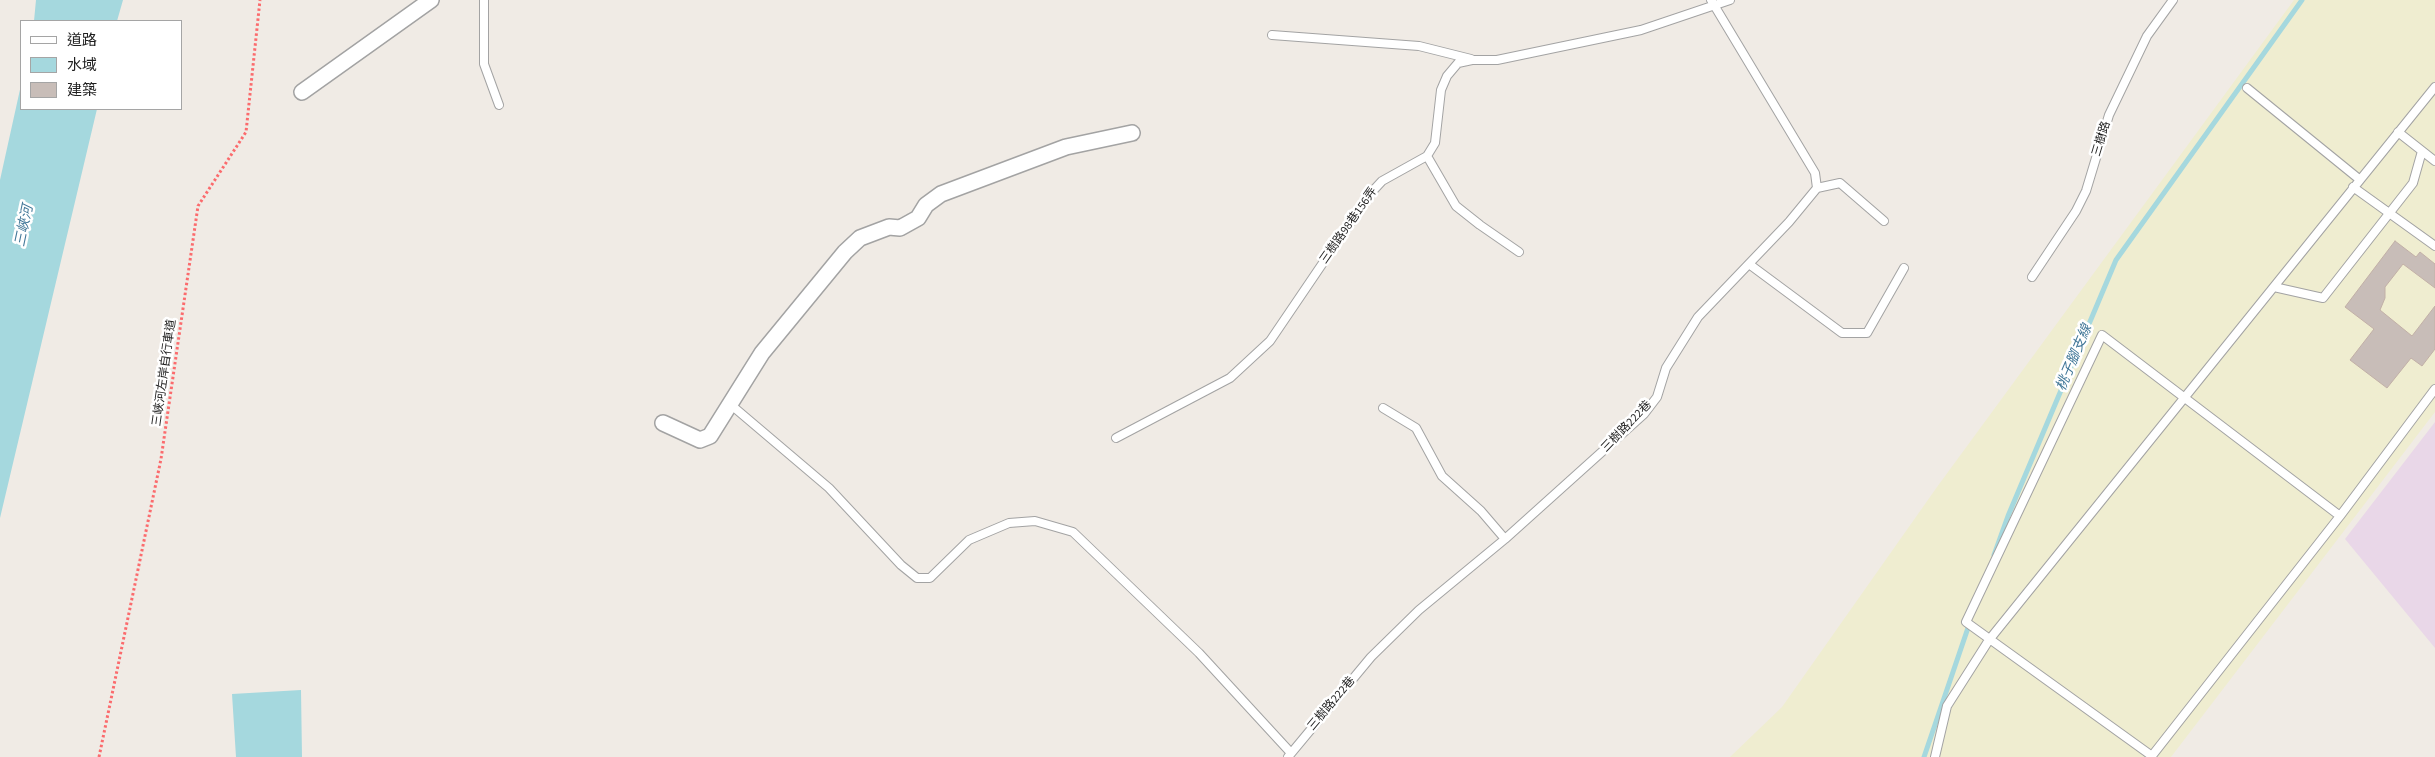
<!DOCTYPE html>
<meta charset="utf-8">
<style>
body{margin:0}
#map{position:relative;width:2435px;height:757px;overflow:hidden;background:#f0ebe5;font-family:"Source Sans 3","Noto Sans TC",sans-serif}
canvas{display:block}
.legend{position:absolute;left:20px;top:20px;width:162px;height:90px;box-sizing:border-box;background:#fff;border:1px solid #a5a5a5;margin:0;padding:6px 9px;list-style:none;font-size:15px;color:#1f1f1f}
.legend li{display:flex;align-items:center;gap:10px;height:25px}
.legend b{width:25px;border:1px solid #a5a5a5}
</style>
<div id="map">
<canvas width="2435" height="757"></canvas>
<ul class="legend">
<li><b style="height:6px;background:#fff"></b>道路</li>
<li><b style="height:14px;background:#a5d8de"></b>水域</li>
<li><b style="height:14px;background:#c8bdb8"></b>建築</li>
</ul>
</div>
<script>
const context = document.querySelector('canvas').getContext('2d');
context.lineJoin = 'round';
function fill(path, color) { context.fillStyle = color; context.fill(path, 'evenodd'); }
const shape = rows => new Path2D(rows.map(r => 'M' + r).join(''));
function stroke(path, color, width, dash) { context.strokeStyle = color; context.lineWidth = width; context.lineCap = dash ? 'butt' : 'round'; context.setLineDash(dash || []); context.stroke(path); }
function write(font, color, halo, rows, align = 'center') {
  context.font = font + ' "Source Sans 3","Noto Sans TC",sans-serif'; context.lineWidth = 5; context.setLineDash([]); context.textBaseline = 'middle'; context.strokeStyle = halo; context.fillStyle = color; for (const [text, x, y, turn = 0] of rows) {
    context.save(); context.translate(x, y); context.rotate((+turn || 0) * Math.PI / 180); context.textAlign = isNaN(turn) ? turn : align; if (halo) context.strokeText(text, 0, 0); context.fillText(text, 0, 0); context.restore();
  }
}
const industrial = shape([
 [2435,422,2435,648,2345,539]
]);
const farmland = shape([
 [2294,0,2435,0,2435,412,2171,757,1730,757,1782,707,1937,487]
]);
const water = shape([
 [36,0,123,0,117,21,34,21],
 [21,85,21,109,97,109,0,518,0,180],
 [301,690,302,757,236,757,232,694]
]);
const stream = shape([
 [1994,555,2008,516,2116,260,2302,0],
 [1924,757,1970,622]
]);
const building = shape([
 [2395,241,2416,257,2420,252,2435,264,2435,288,2403,264,2385,287,2385,298,2380,310,2412,336,2435,306,2435,349,2422,366,2411,358,2387,388,2350,360,2374,329,2345,307,2395,241]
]);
const path = shape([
 [99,757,161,459,198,206,246,132,260,0]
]);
const service = shape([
 [484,0,484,64,499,105],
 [1272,35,1419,46,1471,59],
 [2247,88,2359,179],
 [2398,132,2435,161],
 [1427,156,1456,206,1480,225,1519,252],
 [2353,187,2435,246],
 [1817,188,1840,183,1884,221],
 [1749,264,1842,333,1867,333,1904,268],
 [2032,277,2076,211,2086,191,2109,115,2147,36,2173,0],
 [2274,287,2323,298,2413,183,2422,151],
 [730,404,829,488,901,565,917,578,930,578,969,540,1009,523,1035,521,1073,532,1199,653,1291,753],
 [1383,408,1416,428,1442,476,1481,511,1505,539],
 [1116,438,1230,378,1270,341,1369,195,1382,181,1427,156,1435,143,1441,90,1447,76,1458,63,1472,60,1497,60,1641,30,1730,0],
 [2152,756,1966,622,2102,335,2340,516],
 [1288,757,1371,657,1419,610,1505,539,1644,414,1657,397,1666,368,1698,317,1789,222,1817,188,1815,173,1711,0],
 [1935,757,1947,706,1989,640,2435,87],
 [2151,757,2340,516,2435,389]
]);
const minor = shape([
 [302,92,431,0],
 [663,423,700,440,710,436,762,353,845,252,860,238,889,227,900,228,918,218,926,205,941,194,1066,147,1132,133]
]);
const streetNames = [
 ["三樹路",2102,139,-73],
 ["三樹路98巷156弄",1349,226,-55],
 ["三峽河左岸自行車道",165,373,-82],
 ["三樹路222巷",1627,427,-46],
 ["三樹路222巷",1332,704,-50]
];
const waterNames = [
 ["三峽河",25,226,-78],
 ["桃子腳支線",2075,358,-67]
];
fill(industrial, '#e9d7e8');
fill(farmland, '#efedd0');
fill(water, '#a5d8de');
stroke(stream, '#a5d8de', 5);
fill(building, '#c8bdb8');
stroke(building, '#c2b0a7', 1);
stroke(service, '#a3a3a3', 10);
stroke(minor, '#a3a3a3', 18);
stroke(path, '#fb6b6d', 3, [2.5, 2.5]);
stroke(service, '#fff', 8);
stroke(minor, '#fff', 15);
write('12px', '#1f1f1f', '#fff', streetNames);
write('italic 14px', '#417798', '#fff', waterNames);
</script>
